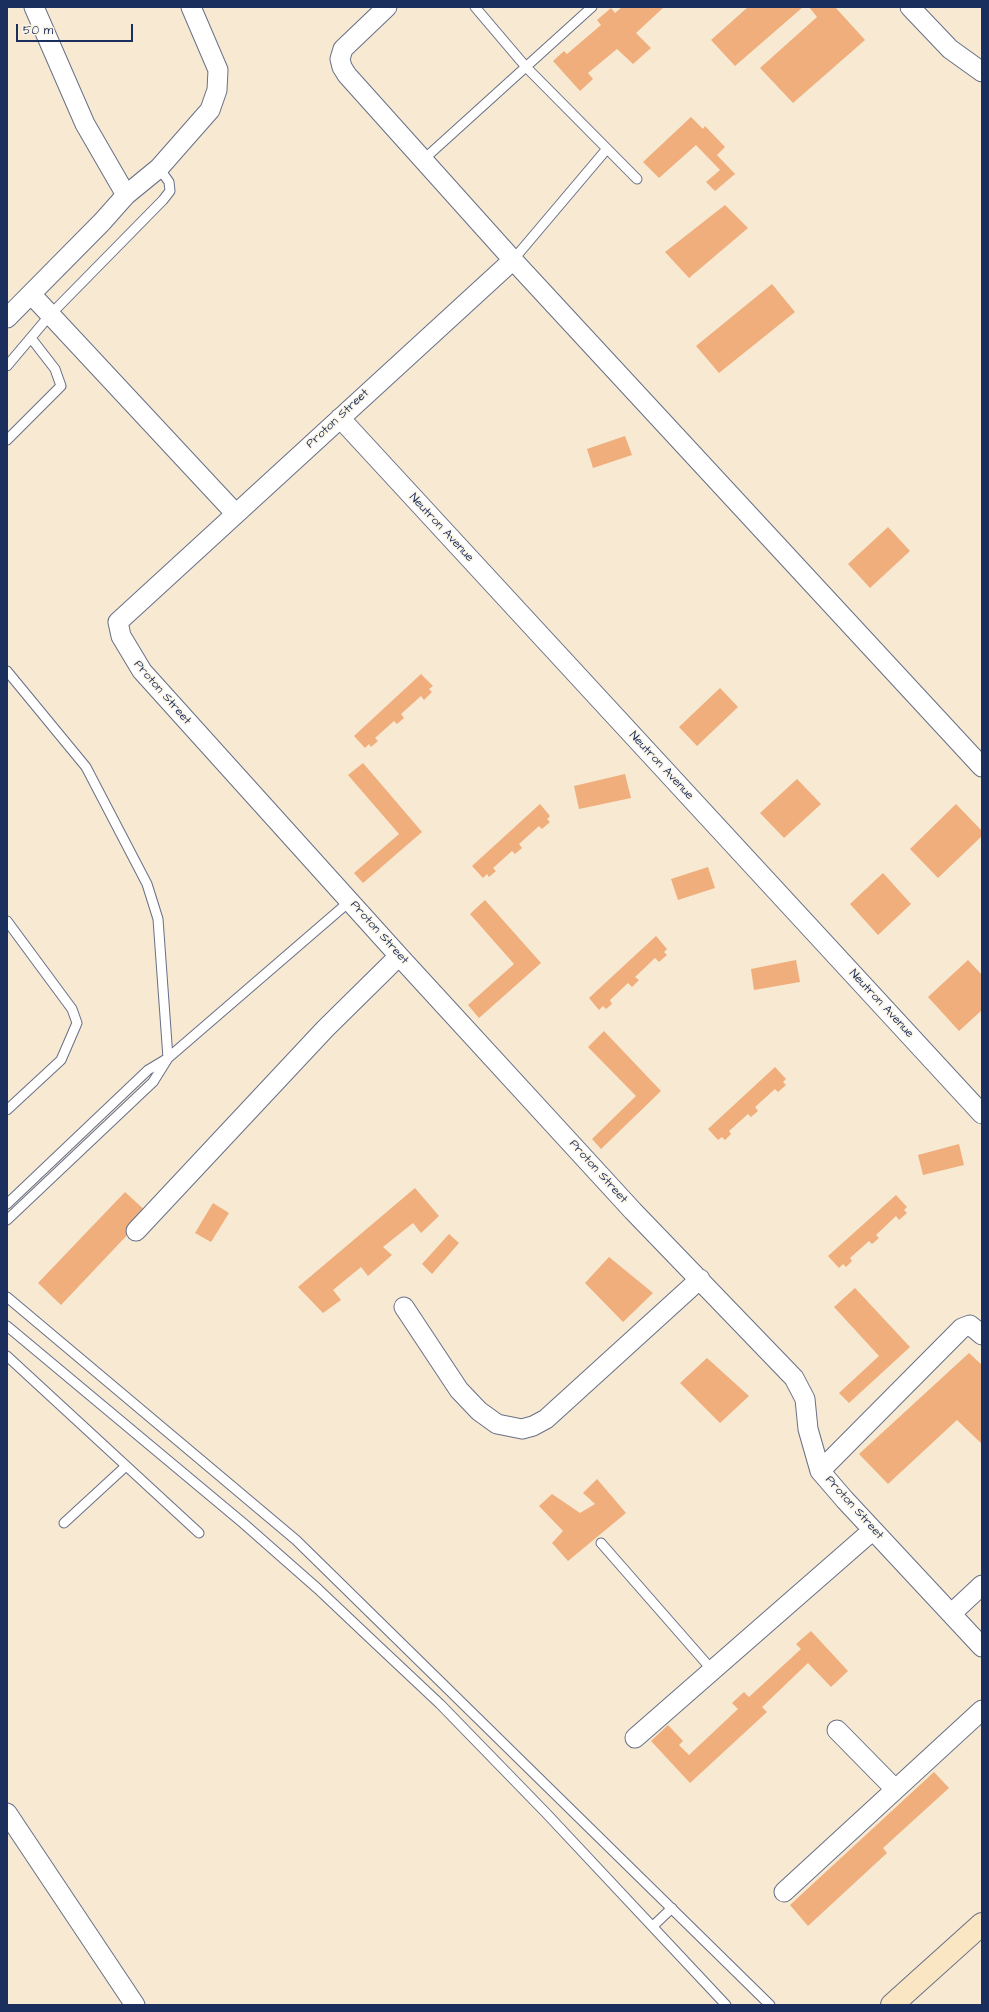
<!DOCTYPE html>
<style>
body{margin:0}
#map{position:relative;width:989px;height:2012px;overflow:hidden;background:#f7e9d2;font-family:"Architects Daughter",sans-serif}
canvas{display:block}
.frame{position:absolute;inset:0;border:8px solid #1b2f5e;pointer-events:none}
.scale{position:absolute;left:16px;top:24px;width:117px;height:18px;box-sizing:border-box;border:2px solid #1b2f5e;border-top:0;padding-left:5px;font-size:12px;line-height:14px;white-space:nowrap;color:#1b2f5e;-webkit-text-stroke:3px #fcf5e5;paint-order:stroke}
</style>
<div id="map">
<canvas width="989" height="2012"></canvas>
<div class="frame"></div>
<div class="scale">50 m</div>
</div>
<script>
const context = document.querySelector('canvas').getContext('2d');
context.lineJoin = 'round';
function fill(path, color) { context.fillStyle = color; context.fill(path, 'evenodd'); }
const shape = rows => new Path2D(rows.map(r => 'M' + r).join(''));
function stroke(path, color, width, dash) { context.strokeStyle = color; context.lineWidth = width; context.lineCap = dash ? 'butt' : 'round'; context.setLineDash(dash || []); context.stroke(path); }
function write(font, color, halo, rows, align = 'center') {
  context.font = font + ' "Architects Daughter",sans-serif'; context.lineWidth = 3; context.setLineDash([]); context.textBaseline = 'middle'; context.strokeStyle = halo; context.fillStyle = color; for (const [text, x, y, turn = 0] of rows) {
    context.save(); context.translate(x, y); context.rotate((+turn || 0) * Math.PI / 180); context.textAlign = isNaN(turn) ? turn : align; if (halo) context.strokeText(text, 0, 0); context.fillText(text, 0, 0); context.restore();
  }
}
const building = shape([
 [622,7,664,7,636,33,651,48,633,64,617,49,588,73,593,79,580,91,553,61,564,51,567,54,601,25,597,20,611,8,615,13],
 [748,7,803,7,735,66,711,40],
 [809,7,835,7,865,40,793,103,760,68,817,17],
 [691,117,703,129,705,126,725,147,717,155,735,174,715,191,706,182,720,170,696,145,659,178,643,162],
 [725,205,748,228,689,278,665,252],
 [772,284,795,312,719,373,696,346],
 [625,436,632,455,593,468,587,449],
 [888,527,910,551,870,588,848,564],
 [421,674,433,686,429,689,432,692,424,700,421,696,401,714,404,718,397,724,394,721,375,738,378,741,371,747,369,744,365,748,354,736],
 [720,688,738,707,697,746,679,727],
 [363,763,422,832,363,883,354,873,399,834,348,775],
 [625,774,631,798,579,809,574,786],
 [797,779,821,804,784,838,760,813],
 [540,804,550,816,547,819,550,822,542,829,539,826,519,844,522,848,515,854,512,851,493,868,496,871,489,877,487,874,483,878,472,866],
 [956,804,982,831,982,836,938,878,910,849],
 [708,867,715,888,678,900,671,879],
 [883,873,911,904,878,935,850,904],
 [485,900,541,963,479,1018,468,1005,514,964,470,914],
 [656,936,667,949,664,952,667,955,659,962,655,958,635,977,639,980,632,987,628,983,610,1000,612,1004,606,1009,603,1006,599,1010,589,998],
 [796,960,800,982,754,990,751,969],
 [968,960,982,975,982,1010,959,1031,928,997],
 [604,1031,661,1091,601,1149,592,1139,636,1096,588,1047],
 [775,1067,786,1079,783,1082,786,1085,778,1092,775,1089,755,1107,758,1111,751,1117,748,1114,729,1131,731,1134,725,1140,722,1137,718,1140,708,1129],
 [959,1144,964,1165,923,1175,918,1155],
 [415,1188,439,1216,421,1233,413,1223,383,1247,392,1255,368,1276,361,1267,333,1290,341,1300,323,1313,298,1287],
 [125,1192,148,1213,61,1305,38,1283],
 [896,1195,907,1207,904,1210,907,1213,899,1220,896,1216,876,1235,879,1238,872,1244,869,1241,850,1258,852,1261,846,1267,843,1264,839,1268,828,1256],
 [213,1203,229,1213,211,1242,195,1233],
 [449,1234,459,1243,432,1274,422,1264],
 [609,1257,653,1293,623,1322,585,1283],
 [855,1288,910,1347,849,1403,839,1393,879,1356,834,1307],
 [969,1353,982,1365,982,1444,957,1420,888,1484,859,1454],
 [707,1358,749,1396,720,1423,680,1383],
 [597,1479,626,1513,568,1561,552,1543,563,1531,539,1506,552,1494,580,1513,595,1504,583,1493],
 [811,1631,848,1671,831,1687,808,1663,762,1707,767,1712,690,1783,651,1741,668,1725,683,1741,679,1745,689,1755,738,1709,732,1703,744,1692,749,1697,801,1649,796,1644],
 [934,1772,949,1788,883,1848,887,1853,808,1926,790,1905]
]);
const service = shape([
 [475,7,526,67,637,179],
 [423,160,592,7],
 [513,260,606,150],
 [7,366,50,315,163,200,170,191,169,182,159,168],
 [7,440,61,386,55,369,31,338],
 [7,671,86,767,147,884,158,919,168,1058,153,1082,7,1220],
 [7,921,72,1009,77,1023,61,1060,7,1110],
 [7,1204,148,1070,168,1058,350,901],
 [7,1297,296,1540,770,2005],
 [7,1326,243,1523,318,1589,374,1642,440,1704,546,1813,726,2005],
 [7,1356,199,1533],
 [64,1523,126,1466],
 [601,1543,713,1671],
 [653,1926,672,1908]
]);
const minor = shape([
 [387,7,343,49,340,59,342,67,347,75,513,260,982,767],
 [910,7,950,49,982,72],
 [126,195,159,168,210,110,217,90,218,70,191,7],
 [513,260,118,622,121,636,142,671,399,956,633,1211,794,1378,805,1399,808,1429,820,1471,845,1500,982,1647],
 [31,294,236,514],
 [7,318,102,222,126,195,85,124,34,7],
 [340,418,982,1114],
 [136,1231,325,1029,399,956],
 [404,1307,459,1390,479,1411,497,1424,522,1429,533,1426,546,1419,700,1279],
 [820,1471,962,1328,970,1325,982,1335],
 [952,1613,982,1585],
 [837,1730,895,1789],
 [635,1738,873,1530],
 [7,1813,135,2005],
 [784,1892,982,1710]
]);
const secondary = shape([
 [892,2005,982,1924]
]);
const streetNames = [
 ["Proton Street",338,419,-43],
 ["Neutron Avenue",441,528,47],
 ["Proton Street",162,693,49],
 ["Neutron Avenue",661,766,47],
 ["Proton Street",379,933,48],
 ["Neutron Avenue",881,1004,47],
 ["Proton Street",598,1172,48],
 ["Proton Street",854,1508,48]
];
fill(building, '#efae7c');
stroke(service, '#687087', 11);
stroke(minor, '#687087', 21);
stroke(secondary, '#687087', 24);
stroke(service, '#fff', 9);
stroke(minor, '#fff', 19);
stroke(secondary, '#fbe6c4', 22);
write('12px', '#1b2f5e', '#fcf5e5', streetNames);
</script>
